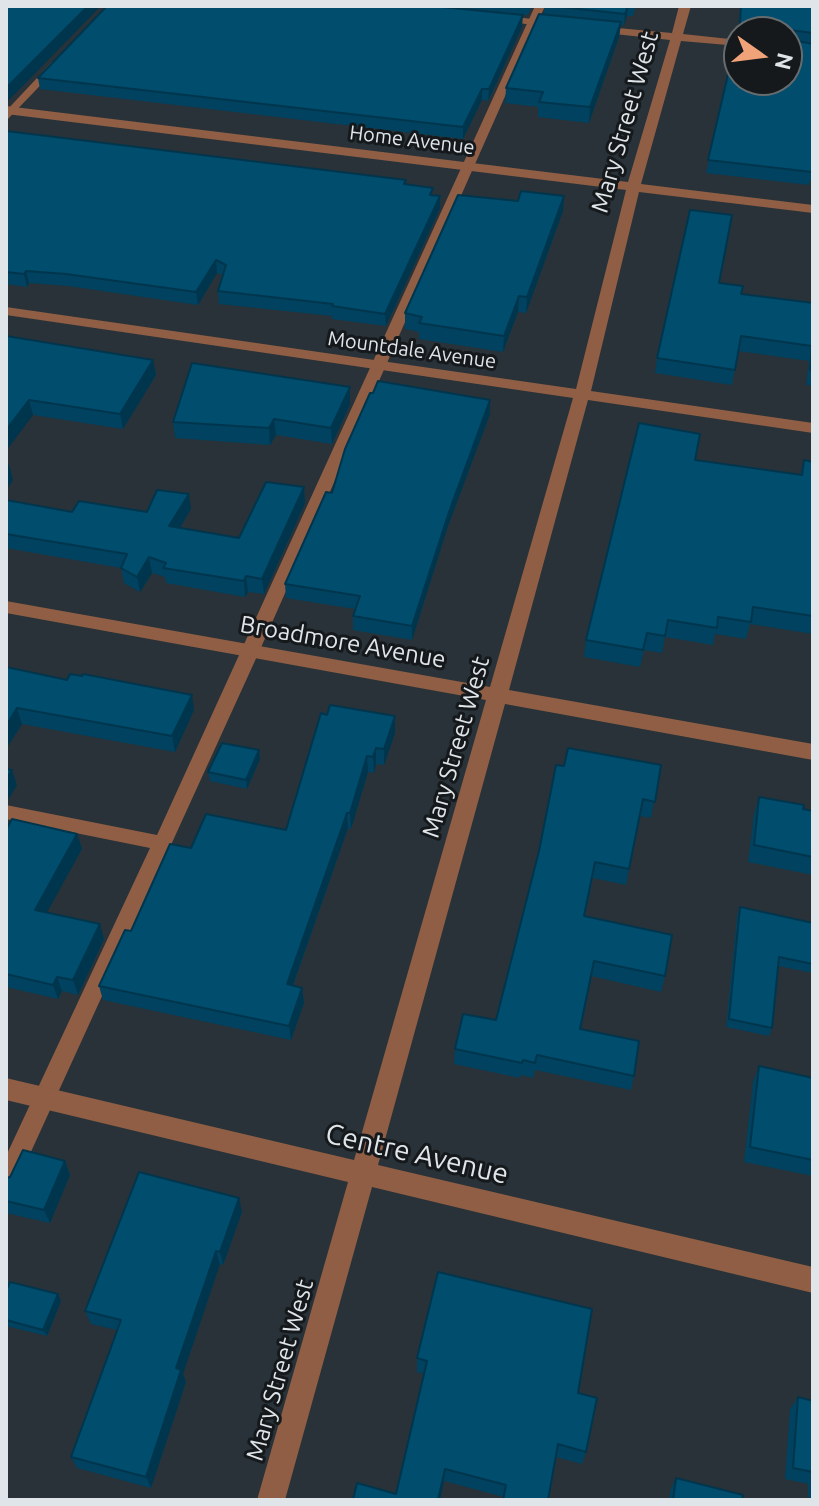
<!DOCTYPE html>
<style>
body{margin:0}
#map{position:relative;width:819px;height:1506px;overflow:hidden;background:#283238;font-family:Ubuntu,sans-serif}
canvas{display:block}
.frame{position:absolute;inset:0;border:8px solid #dfe5e9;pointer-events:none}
.north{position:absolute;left:723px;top:16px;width:80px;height:80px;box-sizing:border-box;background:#15191c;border:2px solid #666b6e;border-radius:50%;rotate:104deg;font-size:22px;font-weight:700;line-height:32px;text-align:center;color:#dfe5e9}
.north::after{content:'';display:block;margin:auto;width:28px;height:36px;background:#f0a279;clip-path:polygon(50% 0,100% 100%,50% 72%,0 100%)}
</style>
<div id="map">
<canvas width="819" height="1506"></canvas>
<div class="frame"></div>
<div class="north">N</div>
</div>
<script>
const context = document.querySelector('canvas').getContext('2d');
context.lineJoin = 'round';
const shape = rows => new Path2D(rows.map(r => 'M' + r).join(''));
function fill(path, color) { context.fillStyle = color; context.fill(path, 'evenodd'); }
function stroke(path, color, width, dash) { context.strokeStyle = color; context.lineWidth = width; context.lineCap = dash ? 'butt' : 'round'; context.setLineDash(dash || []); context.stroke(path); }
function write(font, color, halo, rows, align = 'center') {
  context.font = font + ' Ubuntu,sans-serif'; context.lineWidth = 6; context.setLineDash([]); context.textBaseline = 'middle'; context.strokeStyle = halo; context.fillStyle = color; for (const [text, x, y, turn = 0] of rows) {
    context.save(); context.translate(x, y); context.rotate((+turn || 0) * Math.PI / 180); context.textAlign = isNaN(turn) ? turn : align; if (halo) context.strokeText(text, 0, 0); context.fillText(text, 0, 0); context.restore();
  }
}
const lane = shape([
 [535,6,545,6,259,652,14,1189,6,1192,6,1156,150,848,6,819,6,805,157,835,535,6],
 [52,62,61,64,6,121,6,111,52,62]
]);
const street = shape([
 [679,6,691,6,683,34,739,40,739,46,681,41,641,184,813,205,813,213,639,192,591,391,813,423,813,433,588,400,509,690,813,744,813,760,505,704,378,1165,813,1267,813,1293,372,1187,285,1500,257,1500,348,1182,6,1100,6,1078,354,1160,486,700,6,613,6,601,490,687,573,398,6,315,6,307,576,389,626,190,6,114,6,106,628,182,670,40,596,32,590,29,596,26,672,33,679,6],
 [496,15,560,22,566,25,560,28,492,20,492,16,496,15]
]);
const wall = shape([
 [444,6,532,6,528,15],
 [544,6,636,6,633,16,627,16,624,25,621,25,619,37,589,123,538,117,538,107,505,103,506,88,544,14],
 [741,6,813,6,813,181,810,181,809,185,706,173,738,36,739,22],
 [739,32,787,32,739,80],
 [522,27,488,101,482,100,463,139,40,89,38,78],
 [6,131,406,184,433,195,440,208,386,326,332,319,332,316,219,304,218,291,223,275,217,273,198,305,68,286,29,283,27,287,6,284],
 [564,196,563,211,526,313,518,312,503,352,419,339,419,332,405,329,405,313,518,201],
 [719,283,741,294,813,303,813,386,806,385,809,361,738,351,732,385,655,373,657,358],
 [6,336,153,360,156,375,123,429,33,415],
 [490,400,490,414,448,526,412,640,353,630,353,616,355,609,286,598,285,584,332,493],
 [350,404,332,444,276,435,270,445,175,438,173,422],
 [696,460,800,475,804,460,813,462,813,634,750,624,746,639,715,634,713,645,665,637,662,653,644,650,640,667,584,657,586,640],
 [304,487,305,503,264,594,248,592,245,597,166,583,165,577,152,573,140,592,124,583,121,568,6,548,6,500,72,512,147,512,191,509,180,528,239,538],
 [6,667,194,710,175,752,22,724,6,749],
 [327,715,395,716,395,733,384,765,376,764,374,773,368,772,351,829,348,828,293,986,302,988,304,1003,291,1040,103,1000,99,986,131,931,191,848,286,830],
 [259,750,260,759,247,789,210,781,208,772],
 [661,765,651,818,640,816,626,885,593,878,585,916,665,976,661,992,591,976,581,1029,634,1076,631,1090,535,1070,533,1078,521,1075,520,1078,454,1064,455,1049,496,1020,564,766],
 [759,797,813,811,813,875,748,862,754,814],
 [6,830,77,834,82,849,46,912,104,939,78,995,62,991,58,999,6,987],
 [740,907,813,923,813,973,778,966,772,1028,769,1036,726,1027,737,916],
 [759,1066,813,1078,813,1176,744,1162,753,1082],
 [65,1161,70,1175,50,1223,6,1213,6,1178],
 [242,1212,223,1265,220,1264,183,1374,186,1382,151,1488,77,1468,71,1457,117,1330,91,1324,85,1311],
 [6,1291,58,1294,61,1301,47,1336,6,1326],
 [417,1358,578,1393,586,1452,582,1464,556,1457,504,1497,444,1481,440,1500,353,1500,396,1494,424,1374,417,1372],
 [798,1397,813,1401,813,1499,808,1497,808,1484,785,1479,790,1409],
 [676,1478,742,1500,669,1500,671,1488]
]);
const shadedWall = shape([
 [88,6,101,6,6,103,6,88],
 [628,6,627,16,624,25,625,14],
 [523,15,522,27,488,101,489,89],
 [621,22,619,37,589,123,590,107],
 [482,89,482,100,463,139,463,127],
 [440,196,440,208,386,326,385,314],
 [564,196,563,211,526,313,527,297],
 [216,260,217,273,198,305,196,292],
 [26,271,29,283,27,287,24,274],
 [519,296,518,312,503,352,504,336],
 [153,360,156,375,123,429,120,414],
 [350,387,350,404,332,444,331,428],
 [29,400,33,415,6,451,6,430],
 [490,400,490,414,448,526,412,640,412,626,449,512],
 [274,419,276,435,270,445,269,428],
 [9,464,13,480,6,491,6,469],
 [304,487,305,503,264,594,262,579],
 [189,494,191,509,172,541,169,526],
 [149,557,152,573,140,592,137,577],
 [246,576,248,592,245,597,244,581],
 [192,695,194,710,175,752,172,736],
 [17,708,22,724,6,749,6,726],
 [395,716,395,733,384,765,384,749],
 [376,748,376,764,374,773,373,757],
 [259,750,260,759,247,789,246,780],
 [367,756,368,772,351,829,350,813],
 [12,770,17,785,6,803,6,779],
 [347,813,348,828,288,999,287,984],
 [77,834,82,849,40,925,35,910],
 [100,924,104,939,78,995,73,980],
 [57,977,62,991,58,999,53,985],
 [302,988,304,1003,291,1040,289,1026],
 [65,1161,70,1175,50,1223,44,1210],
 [239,1198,242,1212,223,1265,220,1252],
 [216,1251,220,1264,183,1374,186,1382,151,1488,146,1477,176,1368],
 [58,1294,61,1301,47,1336,43,1330],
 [445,1469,444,1481,440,1500,438,1500]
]);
const building = shape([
 [6,6,88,6,6,88,6,6],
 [107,6,432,6,523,15,489,89,482,89,463,127,38,78,107,6],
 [551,6,628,6,625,14,551,6],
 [741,6,813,6,813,33,790,30,787,37,787,32,744,32,743,26,740,24,741,6],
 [539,14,621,22,590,107,539,102,543,92,506,88,539,14],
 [739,35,739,80,787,80,787,39,813,44,812,172,708,160,737,36,739,35],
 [6,131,406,180,404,184,433,188,430,195,440,196,385,314,332,306,333,304,218,291,226,265,216,260,196,292,66,274,26,271,24,274,6,272,6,131],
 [521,191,564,196,527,297,519,296,504,336,419,323,422,317,405,313,458,195,518,201,521,191],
 [690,210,732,215,719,283,743,286,741,294,813,303,813,371,810,370,812,346,741,336,735,370,657,358,690,210],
 [6,336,153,360,120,414,29,400,6,430,6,336],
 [192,363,350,387,331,428,274,419,269,428,173,422,192,363],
 [378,381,490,400,449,512,412,626,353,616,360,596,285,584,326,492,332,493,345,449,370,393,373,393,378,381],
 [639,423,700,434,695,460,802,475,804,460,813,462,813,616,753,607,751,622,718,617,717,628,668,620,665,636,647,633,643,650,586,640,639,423],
 [266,482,304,487,262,579,246,576,244,581,163,568,166,563,149,557,137,577,121,568,127,554,6,534,6,500,72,512,79,501,147,512,157,490,189,494,169,526,239,538,266,482],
 [6,667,67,680,70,674,82,676,83,674,192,695,172,736,17,708,6,726,6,667],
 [330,705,395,716,384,749,376,748,373,757,367,756,350,813,347,813,287,984,302,988,289,1026,99,986,125,930,131,931,170,844,191,848,206,814,286,830,321,713,327,715,330,705],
 [222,743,259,750,246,780,208,772,222,743],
 [568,748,661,765,655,802,643,799,629,869,595,862,584,916,672,935,665,976,594,961,580,1029,639,1041,634,1076,537,1055,535,1063,523,1060,522,1063,455,1049,463,1014,496,1020,539,851,556,765,564,766,568,748],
 [6,769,12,770,6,779,6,769],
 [759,797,804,805,803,809,813,811,813,857,754,845,759,797],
 [12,819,77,834,35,910,100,924,73,980,57,977,53,985,6,974,6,830,12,819],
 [740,907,813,923,813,964,779,957,772,1028,729,1019,740,907],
 [759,1066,813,1078,813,1160,750,1147,759,1066],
 [23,1150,65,1161,44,1210,6,1201,6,1178,10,1177,23,1150],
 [139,1172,239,1198,220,1252,216,1251,176,1368,181,1370,146,1477,71,1457,121,1320,85,1311,139,1172],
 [438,1272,592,1309,578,1393,597,1398,586,1452,558,1444,548,1500,503,1500,506,1485,445,1469,438,1500,353,1500,357,1483,396,1494,427,1361,417,1358,438,1272],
 [10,1282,58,1294,43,1330,6,1320,6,1291,10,1282],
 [798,1397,813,1401,813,1472,793,1468,798,1397],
 [676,1478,743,1495,742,1500,673,1500,676,1478]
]);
const farStreetnames = [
 ["Home Avenue",412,140,7],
 ["Mountdale Avenue",412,350,8]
];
const streetNames = [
 ["Mary Street West",625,122,-74],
 ["Broadmore Avenue",343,642,10],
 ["Mary Street West",456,747,-74],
 ["Mary Street West",280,1370,-74]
];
const nearStreetnames = [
 ["Centre Avenue",417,1154,13]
];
fill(lane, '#8f5e44');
fill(street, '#8f5e44');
fill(wall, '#00425f');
fill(shadedWall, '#00364d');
fill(building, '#004d6e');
stroke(building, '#00364d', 2);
write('20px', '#dfe5e9', '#15191c', farStreetnames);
write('24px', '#dfe5e9', '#15191c', streetNames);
write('28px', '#dfe5e9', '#15191c', nearStreetnames);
</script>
